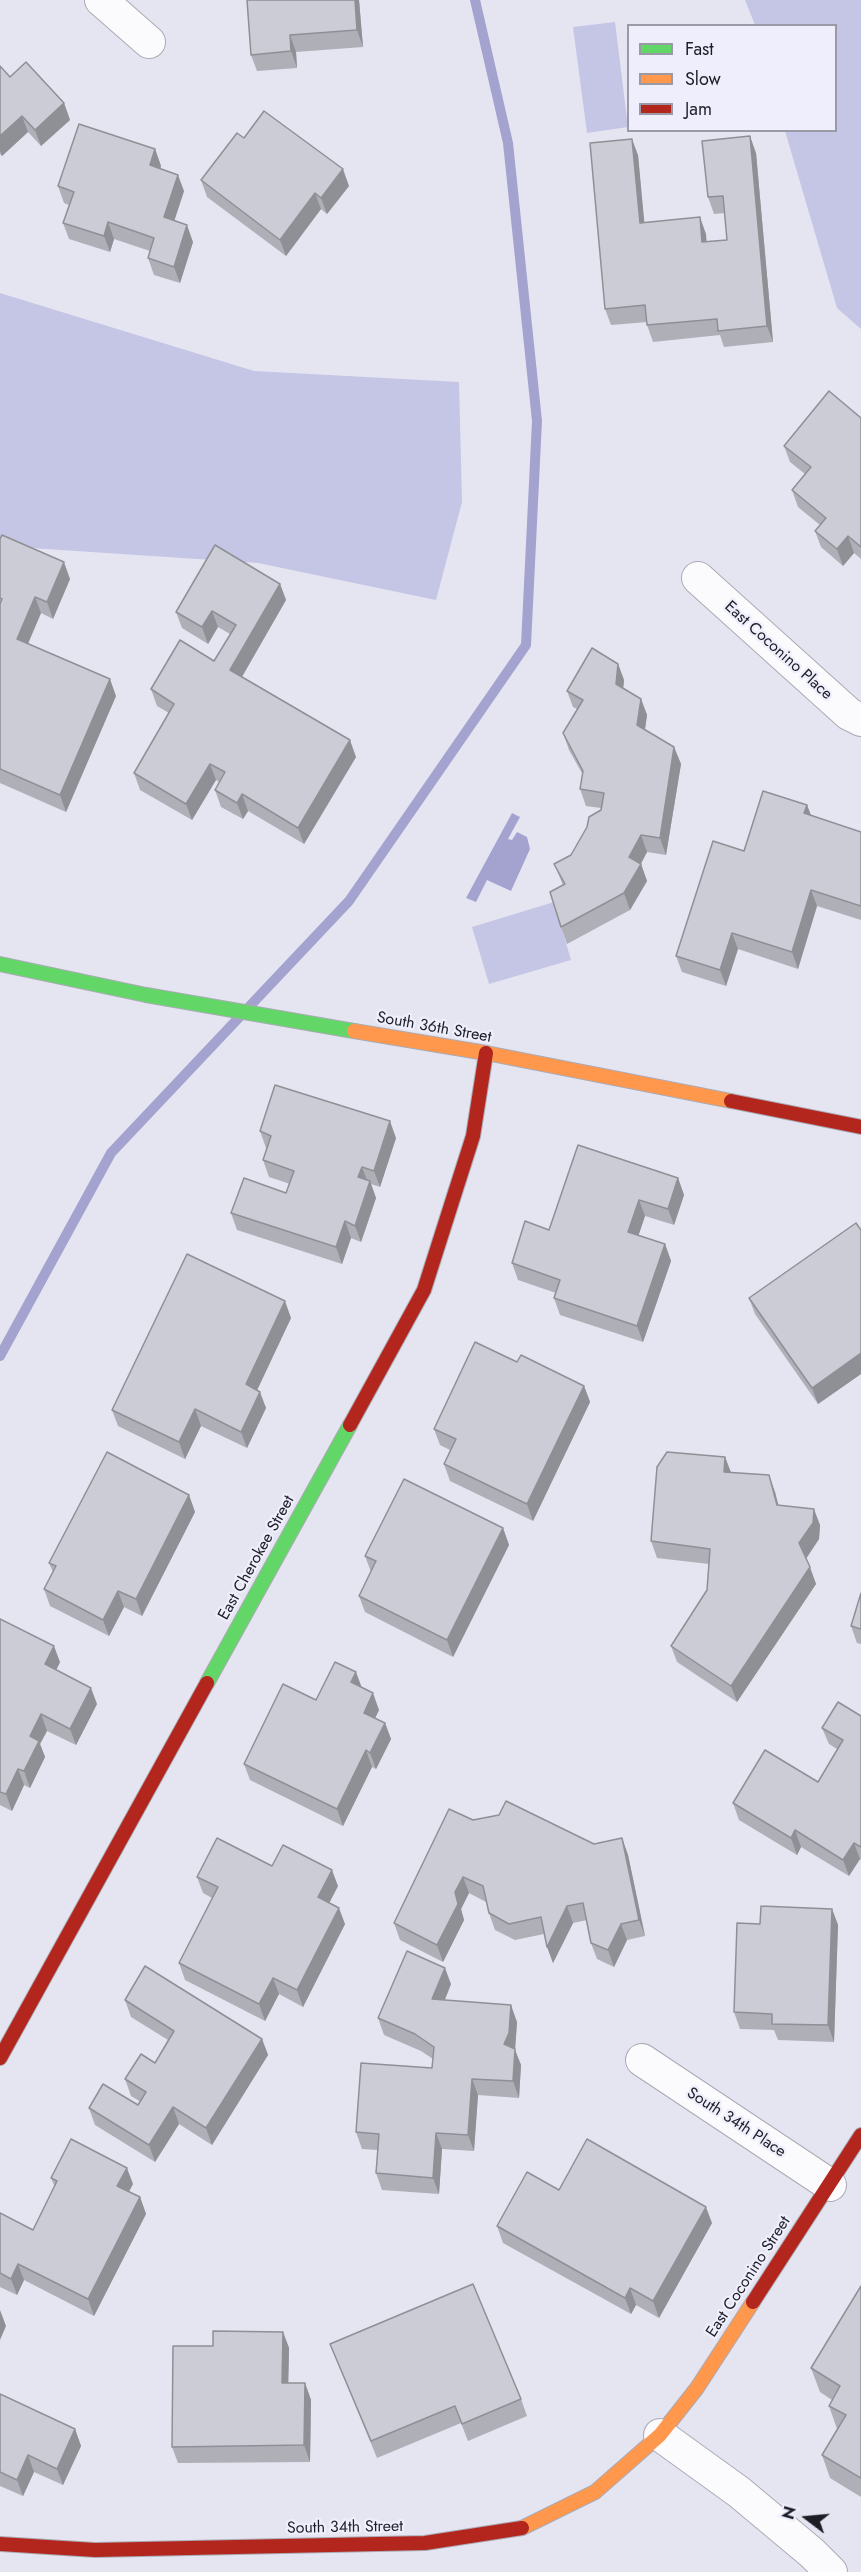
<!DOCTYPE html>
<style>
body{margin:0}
#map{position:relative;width:861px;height:2572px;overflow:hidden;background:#e5e5f2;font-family:Jost,sans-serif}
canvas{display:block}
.legend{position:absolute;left:627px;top:24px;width:210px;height:108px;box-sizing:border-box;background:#eeeefc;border:2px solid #9a9aa6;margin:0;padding:8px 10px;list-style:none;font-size:18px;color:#1c1d25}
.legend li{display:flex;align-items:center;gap:12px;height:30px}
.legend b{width:30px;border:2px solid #9a9aa6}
.north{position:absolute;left:777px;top:2488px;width:60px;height:60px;-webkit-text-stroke:4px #eeeefc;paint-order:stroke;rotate:286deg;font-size:16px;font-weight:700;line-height:24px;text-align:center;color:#1c1d25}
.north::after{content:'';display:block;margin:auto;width:21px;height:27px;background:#1c1d25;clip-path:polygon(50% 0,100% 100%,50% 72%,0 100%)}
</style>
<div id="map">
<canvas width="861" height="2572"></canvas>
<ul class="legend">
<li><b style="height:8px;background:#63d668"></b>Fast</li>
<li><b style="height:8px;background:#ff974d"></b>Slow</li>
<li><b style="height:8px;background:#b3261e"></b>Jam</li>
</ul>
<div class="north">N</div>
</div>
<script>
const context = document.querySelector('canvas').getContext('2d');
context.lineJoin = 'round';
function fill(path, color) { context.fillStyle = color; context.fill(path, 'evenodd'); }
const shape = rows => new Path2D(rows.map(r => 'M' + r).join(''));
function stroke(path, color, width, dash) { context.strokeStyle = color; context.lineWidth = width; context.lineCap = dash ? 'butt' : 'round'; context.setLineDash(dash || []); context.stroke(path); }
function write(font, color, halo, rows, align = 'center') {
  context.font = font + ' Jost,sans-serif'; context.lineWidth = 4.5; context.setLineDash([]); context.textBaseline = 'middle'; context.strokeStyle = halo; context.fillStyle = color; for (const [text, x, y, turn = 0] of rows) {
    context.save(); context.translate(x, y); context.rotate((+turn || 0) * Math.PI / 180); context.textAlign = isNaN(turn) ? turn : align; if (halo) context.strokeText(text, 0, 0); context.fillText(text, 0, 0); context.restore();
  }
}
const green = shape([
 [745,0,861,0,861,329,837,308,785,131,836,130,836,26,755,25],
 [615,22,628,127,587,133,573,27],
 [0,293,254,371,459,382,462,502,436,600,258,563,0,546],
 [554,902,571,960,489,984,472,927]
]);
const water = shape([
 [512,813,520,817,508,839,512,840,517,832,527,837,530,849,511,891,487,880,476,902,466,898]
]);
const stream = shape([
 [0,1356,111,1153,349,901,526,645,537,421,508,143,475,0]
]);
const street = shape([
 [101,0,149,42],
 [698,578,849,714,861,720],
 [642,2060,830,2185],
 [660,2435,739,2492,812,2553,831,2572]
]);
const fast = shape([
 [0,964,146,995,354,1031],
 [207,1683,350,1425]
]);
const slow = shape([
 [354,1031,486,1053,731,1101],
 [522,2528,595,2492,660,2435,697,2388,753,2302]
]);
const jam = shape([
 [731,1101,861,1127],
 [350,1425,424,1290,473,1136,486,1053],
 [0,2058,207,1683],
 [753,2302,861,2135],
 [0,2544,95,2550,425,2543,522,2528]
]);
const wall = shape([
 [247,0,359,0,363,47,296,52,297,68,257,71,251,55],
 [0,66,10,77,64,103,70,120,41,146,28,132,2,156,0,154],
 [244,138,349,186,327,214,321,209,286,256,207,197,201,180],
 [155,149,161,166,160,169,184,191,174,221,193,242,180,283,154,275,148,258,150,251,114,239,110,252,69,239,63,223,69,205,64,203,58,186],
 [756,153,773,342,724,347,720,335,653,342,647,325,647,322,611,325,605,309,638,155,644,223,706,234,706,242,727,240,725,213,714,214,708,197],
 [861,418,861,559,854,553,843,566,821,547,815,531,820,525,798,507,792,490,805,474,790,462,784,446],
 [0,539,70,579,53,619,41,613,28,644,116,696,66,812,0,783],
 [280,584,286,600,242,677,356,757,304,844,248,811,243,819,221,807,215,790,219,782,216,780,192,820,140,790,134,773,169,713,157,706,151,689,214,661,230,634,218,627,208,644,182,628,176,612],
 [618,664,624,680,623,688,641,699,647,715,645,730,674,747,681,764,666,855,647,852,641,864,647,881,630,910,567,944,561,927,563,885,554,864,571,855,601,810,601,808,586,806,580,789,583,775,569,750,563,733,577,709,573,707,567,691],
 [807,805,811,815,861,832,861,920,817,906,798,969,738,949,726,986,682,972,676,956,744,851],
 [260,1131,396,1138,380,1187,371,1184,376,1198,361,1242,351,1238,342,1264,237,1230,231,1213,286,1193,290,1184,269,1177,263,1160,267,1148,266,1148],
 [678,1178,684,1195,674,1225,645,1216,638,1236,665,1244,671,1261,643,1342,560,1315,554,1298,556,1293,518,1280,512,1263,549,1230],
 [861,1230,861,1374,818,1404,755,1314,749,1298],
 [291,1318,257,1390,266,1408,247,1448,201,1426,185,1459,118,1426,112,1410],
 [517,1362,584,1386,590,1402,533,1521,450,1481,444,1464,450,1450,440,1445,434,1429],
 [725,1457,731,1472,775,1492,778,1506,820,1525,819,1539,806,1559,816,1584,737,1702,677,1662,671,1646,707,1590,709,1564,657,1558,651,1541],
 [189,1495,195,1512,142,1616,124,1607,109,1636,50,1606,44,1589,53,1572,49,1563],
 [503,1528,509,1545,453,1657,365,1612,359,1596,371,1572,365,1556],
 [861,1593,861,1644,857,1643,851,1626],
 [0,1619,60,1662,56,1670,97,1704,76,1745,47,1731,40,1744,45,1757,30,1788,24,1785,12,1811,0,1805],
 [361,1687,379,1710,375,1718,385,1723,391,1739,376,1769,372,1767,343,1826,250,1780,244,1764,316,1700],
 [861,1716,861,1860,860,1859,849,1876,801,1847,797,1855,739,1820,733,1803,818,1782,837,1749,829,1744,822,1728],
 [473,1820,594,1844,622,1838,628,1855,645,1936,627,1940,614,1967,597,1959,591,1943,587,1920,573,1923,553,1963,544,1934,515,1940,495,1930,489,1913,486,1902,469,1893,461,1909,464,1920,443,1962,400,1940,394,1923],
 [272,1866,338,1886,329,1903,345,1924,303,2007,279,1994,265,2021,185,1980,179,1963,212,1898,203,1893,197,1877],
 [832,1909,838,1925,834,2042,778,2040,774,2030,740,2029,734,2012,760,1924],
 [451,1984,445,2000,517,2022,515,2050,521,2065,519,2098,478,2095,474,2151,442,2149,439,2194,382,2190,376,2173,378,2150,362,2149,356,2132,432,2068,433,2059,421,2051,384,2035,378,2018],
 [125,2000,262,2039,268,2055,212,2145,179,2124,155,2162,95,2125,89,2108,138,2105,141,2102,131,2096,125,2079,155,2063,168,2040,131,2017],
 [51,2178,133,2184,128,2192,140,2197,146,2214,94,2316,24,2280,17,2295,0,2287,0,2213,33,2230,55,2187],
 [559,2190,712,2223,659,2318,636,2305,631,2314,503,2243,497,2226],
 [861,2286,861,2497,830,2478,822,2455,837,2429,829,2406,832,2400,820,2392,811,2368],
 [283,2332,289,2348,288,2383,305,2383,311,2400,310,2462,178,2463,172,2447,213,2346],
 [330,2344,521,2399,527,2416,468,2441,461,2423,377,2458],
 [0,2394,75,2429,81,2446,63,2485,34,2472,23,2496,0,2486]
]);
const shadedWall = shape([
 [355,0,359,0,363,47,357,30],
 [290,35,296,52,297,68,291,51],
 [64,103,70,120,41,146,35,130],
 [22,116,28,132,2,156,0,151,0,136],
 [750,136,756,153,773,342,767,326],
 [632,139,638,155,646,240,640,223],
 [155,149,161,166,156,182,150,165],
 [343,169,349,186,327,214,321,198],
 [178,175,184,191,170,234,164,217],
 [315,193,321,209,286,256,280,240],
 [700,217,706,234,708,259,702,242],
 [108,222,114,239,110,252,104,236],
 [187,225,193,242,180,283,174,267],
 [848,536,854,553,843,566,837,549],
 [64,562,70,579,53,619,47,602],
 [280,584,286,600,236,687,230,670],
 [35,597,41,613,23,655,17,639],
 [212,611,218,627,208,644,202,627],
 [618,664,624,680,622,700,616,684],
 [110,679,116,696,66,812,60,795],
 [641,699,647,715,643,742,637,725],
 [350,740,356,757,304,844,298,828],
 [674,747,681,764,666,855,660,838],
 [210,764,216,780,192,820,186,804],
 [242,794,248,811,243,819,237,803],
 [807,805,813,821,804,813],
 [641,835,647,852,635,874,629,857],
 [641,864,647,881,630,910,624,893],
 [811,890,817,906,798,969,792,952],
 [732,933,738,949,726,986,720,970],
 [390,1121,396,1138,380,1187,374,1171],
 [362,1167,368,1183,358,1177],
 [678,1178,684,1195,674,1225,668,1209],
 [370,1181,376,1198,361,1242,355,1226],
 [639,1200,645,1216,634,1249,628,1232],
 [345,1221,351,1238,342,1264,336,1247],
 [665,1244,671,1261,643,1342,637,1326],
 [285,1301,291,1318,252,1401,246,1384],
 [861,1353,861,1374,818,1404,812,1388],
 [584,1386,590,1402,533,1521,527,1504],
 [260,1392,266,1408,247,1448,241,1432],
 [195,1409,201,1426,185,1459,179,1442],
 [725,1457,731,1473,724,1472],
 [769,1475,775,1492,783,1522,777,1505],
 [189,1495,195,1512,142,1616,136,1599],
 [814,1509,820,1525,819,1539,805,1560,799,1543],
 [503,1528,509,1545,453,1657,447,1640],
 [810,1567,816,1584,737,1702,731,1686],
 [118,1591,124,1607,109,1636,103,1620],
 [54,1646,60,1662,51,1681,45,1664],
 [356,1672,362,1688,351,1682],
 [91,1688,97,1704,76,1745,70,1729],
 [373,1693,379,1710,370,1729,364,1713],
 [41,1714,47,1731,40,1744,45,1757,30,1788,24,1771,30,1736],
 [385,1723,391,1739,376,1769,370,1753],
 [366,1750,372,1767,343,1826,337,1809],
 [18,1769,24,1785,12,1811,6,1794],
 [795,1830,801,1847,797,1855,791,1838],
 [622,1838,628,1855,645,1936,639,1920],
 [854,1843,860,1859,849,1876,843,1860],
 [332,1870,338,1886,324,1913,318,1897],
 [463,1877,469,1893,461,1909,464,1920,443,1962,437,1945,455,1892],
 [567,1906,573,1923,553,1963,547,1947],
 [339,1908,345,1924,303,2007,297,1990],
 [832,1909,838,1925,834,2042,828,2025],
 [621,1924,627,1940,614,1967,608,1950],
 [445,1968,451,1984,438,2016,432,1999],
 [273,1978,279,1994,265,2021,259,2004],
 [511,2005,517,2022,515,2050,521,2065,519,2098,513,2081,504,2044],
 [262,2039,268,2055,212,2145,206,2128],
 [472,2079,478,2095,474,2151,468,2135],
 [173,2107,179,2124,155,2162,149,2145],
 [436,2133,442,2149,439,2194,433,2178],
 [127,2168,133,2184,123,2203,117,2186],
 [140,2197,146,2214,94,2316,88,2299],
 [706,2207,712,2223,659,2318,653,2301],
 [18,2264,24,2280,17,2295,11,2279],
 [630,2288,636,2305,631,2314,625,2298],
 [0,2310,6,2326,0,2340],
 [283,2332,289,2348,288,2399,282,2383],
 [305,2383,311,2400,310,2462,304,2445],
 [75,2429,81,2446,63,2485,57,2469],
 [28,2455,34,2472,23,2496,17,2480]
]);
const building = shape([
 [247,0,355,0,357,30,290,35,291,51,251,55,247,0],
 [26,62,64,103,35,130,22,116,0,136,0,66,10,77,26,62],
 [264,111,343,169,321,198,315,193,280,240,201,180,237,133,244,138,264,111],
 [79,124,155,149,150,165,178,175,164,217,187,225,174,267,148,258,154,238,108,222,104,236,63,223,74,192,58,186,79,124],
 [750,136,767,326,718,331,717,319,647,325,645,305,605,309,590,143,632,139,640,223,700,217,702,242,727,240,723,196,708,197,702,141,750,136],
 [829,391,861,418,861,547,848,536,837,549,815,531,826,518,792,490,811,467,784,446,829,391],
 [2,535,64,562,47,602,35,597,17,639,110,679,60,795,0,769,0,604,2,599,0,598,0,539,2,535],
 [215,545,280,584,230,670,350,740,298,828,242,794,237,803,215,790,225,772,210,764,186,804,134,773,174,704,151,689,180,640,214,661,236,625,212,611,202,627,176,612,215,545],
 [592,648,618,664,616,684,641,699,637,725,674,747,660,838,641,835,629,857,641,864,624,893,561,927,550,892,565,884,554,864,571,855,587,827,589,817,601,810,604,793,580,789,583,771,563,733,583,700,567,691,592,648],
 [763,791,807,805,804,813,861,832,861,906,811,890,792,952,732,933,720,970,676,956,713,841,744,851,763,791],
 [275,1085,390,1121,374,1171,362,1167,358,1177,370,1181,355,1226,345,1221,336,1247,231,1213,244,1178,286,1193,294,1171,263,1160,271,1136,260,1131,275,1085],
 [578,1145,678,1178,668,1209,639,1200,628,1232,665,1244,637,1326,554,1298,560,1280,512,1263,525,1221,549,1230,578,1145],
 [856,1223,861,1230,861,1353,812,1388,749,1298,856,1223],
 [187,1254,285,1301,246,1384,260,1392,241,1432,195,1409,179,1442,112,1410,187,1254],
 [475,1342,517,1362,521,1355,584,1386,527,1504,444,1464,456,1439,434,1429,475,1342],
 [107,1452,189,1495,136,1599,118,1591,103,1620,44,1589,56,1566,49,1563,107,1452],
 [667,1452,725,1457,724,1472,769,1475,777,1505,814,1509,813,1523,799,1543,810,1567,731,1686,671,1646,707,1590,710,1549,651,1541,657,1467,667,1452],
 [404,1479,503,1528,447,1640,359,1596,376,1561,365,1556,404,1479],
 [861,1593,861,1629,851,1626,861,1593],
 [0,1619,54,1646,45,1664,91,1688,70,1729,41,1714,30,1736,39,1741,24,1771,18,1769,6,1794,0,1792,0,1619],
 [335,1662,356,1672,351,1682,373,1693,364,1713,385,1723,370,1753,366,1750,337,1809,244,1764,283,1684,316,1700,335,1662],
 [838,1702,861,1716,861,1847,854,1843,843,1860,795,1830,791,1838,733,1803,765,1750,818,1782,843,1740,822,1728,838,1702],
 [506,1801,594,1844,622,1838,639,1920,621,1924,608,1950,591,1943,583,1903,567,1906,547,1947,541,1917,509,1924,489,1913,483,1886,463,1877,455,1892,458,1904,437,1945,394,1923,449,1809,473,1820,499,1815,506,1801],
 [217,1838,272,1866,283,1845,332,1870,318,1897,339,1908,297,1990,273,1978,259,2004,179,1963,218,1887,197,1877,217,1838],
 [761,1906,832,1909,828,2025,772,2024,772,2014,734,2012,737,1923,760,1924,761,1906],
 [407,1951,445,1968,432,1999,511,2005,509,2033,504,2044,515,2049,513,2081,472,2079,468,2135,436,2133,433,2178,376,2173,379,2134,356,2132,361,2063,432,2068,434,2047,415,2034,378,2018,407,1951],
 [145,1966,262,2039,206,2128,173,2107,149,2145,89,2108,103,2084,138,2105,146,2092,125,2079,141,2054,155,2063,174,2031,125,2000,145,1966],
 [71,2139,127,2168,117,2186,140,2197,88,2299,18,2264,11,2279,0,2273,0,2213,33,2230,57,2181,51,2178,71,2139],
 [587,2139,706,2207,653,2301,630,2288,625,2298,497,2226,527,2172,559,2190,587,2139],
 [473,2284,521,2399,462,2424,455,2406,371,2441,330,2344,473,2284],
 [861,2286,861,2478,822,2455,846,2415,829,2406,840,2386,811,2368,861,2286],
 [213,2331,283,2332,282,2383,305,2383,304,2445,172,2447,173,2346,213,2346,213,2331],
 [0,2394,75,2429,57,2469,28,2455,17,2480,0,2472,0,2394]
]);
const streetNames = [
 ["East Coconino Place",778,651,42],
 ["South 36th Street",434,1028,10],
 ["East Cherokee Street",257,1558,-61],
 ["South 34th Place",736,2123,33],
 ["East Coconino Street",749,2277,-57],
 ["South 34th Street",345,2528,-1]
];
fill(green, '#c5c5e5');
fill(water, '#a4a3d0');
stroke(stream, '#a4a3d0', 10);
stroke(street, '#ababb5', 34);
stroke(fast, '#ababb5', 16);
stroke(slow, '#ababb5', 16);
stroke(jam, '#ababb5', 16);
stroke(street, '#fbfbfd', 32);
stroke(fast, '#63d668', 14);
stroke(slow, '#ff974d', 14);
stroke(jam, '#b3261e', 14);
fill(wall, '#afafb8');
fill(shadedWall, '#8f8f96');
fill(building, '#ccccd6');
stroke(building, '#8f8f96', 1.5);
write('16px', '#1c1d25', '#eeeefc', streetNames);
</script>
